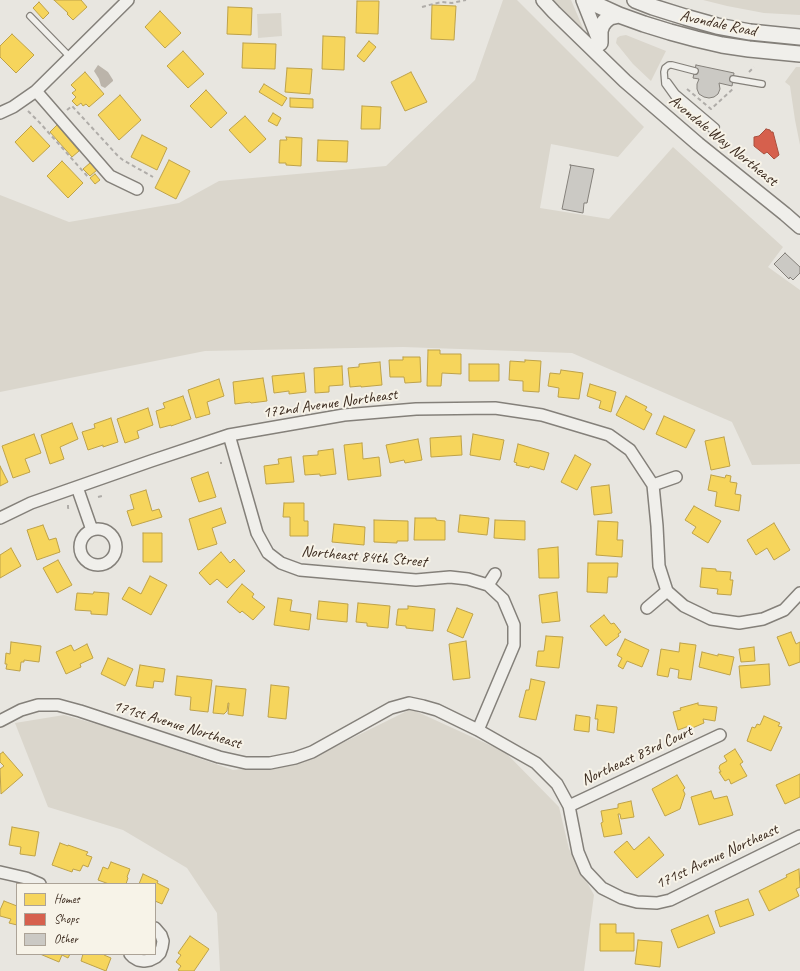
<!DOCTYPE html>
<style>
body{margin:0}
#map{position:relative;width:800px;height:971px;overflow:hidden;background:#e8e6e0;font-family:Caveat,sans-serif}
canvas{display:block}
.legend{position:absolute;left:16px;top:883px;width:140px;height:72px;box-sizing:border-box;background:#f7f3e8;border:1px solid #aca397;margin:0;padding:5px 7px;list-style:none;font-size:12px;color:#3b2a1e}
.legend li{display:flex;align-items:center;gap:8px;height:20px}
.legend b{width:20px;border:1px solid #aca397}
</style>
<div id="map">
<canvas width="800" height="971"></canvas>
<ul class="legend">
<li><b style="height:11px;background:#f6d55c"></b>Homes</li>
<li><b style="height:11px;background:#d6604d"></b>Shops</li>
<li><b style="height:11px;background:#cbc9c4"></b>Other</li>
</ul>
</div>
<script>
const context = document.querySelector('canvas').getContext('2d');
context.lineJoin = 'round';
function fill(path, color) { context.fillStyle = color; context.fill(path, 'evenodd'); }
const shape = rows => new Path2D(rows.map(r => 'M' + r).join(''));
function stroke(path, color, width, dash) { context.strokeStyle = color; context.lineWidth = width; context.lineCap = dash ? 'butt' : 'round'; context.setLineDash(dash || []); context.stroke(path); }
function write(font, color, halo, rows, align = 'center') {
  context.font = font + ' Caveat,sans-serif'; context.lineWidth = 4; context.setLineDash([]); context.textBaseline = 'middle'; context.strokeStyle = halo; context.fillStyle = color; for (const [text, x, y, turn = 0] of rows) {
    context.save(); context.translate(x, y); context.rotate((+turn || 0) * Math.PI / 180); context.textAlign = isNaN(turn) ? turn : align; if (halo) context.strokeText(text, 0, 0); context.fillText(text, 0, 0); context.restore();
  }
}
const green = shape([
 [503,0,517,0,644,127,618,157,551,144,540,208,609,219,673,147,783,247,768,267,800,290,800,464,752,465,732,422,572,353,403,347,205,351,0,392,0,195,69,222,179,203,219,181,386,166,475,80],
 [548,0,571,0,583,28,581,31],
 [703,0,800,0,800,15,764,13,727,6],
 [281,13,282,36,258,38,257,14],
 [626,35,666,51,651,81,633,64,616,43,617,38,620,36],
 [796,67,800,67,800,145,795,120,790,86,785,82],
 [411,709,505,752,559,807,569,849,594,895,584,971,220,971,217,913,187,868,123,830,48,807,15,723,64,715,111,728,233,770,304,762]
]);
const water = shape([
 [98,65,108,72,113,80,113,81,105,88,101,86,99,79,94,71]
]);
const homes = shape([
 [54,0,81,0,87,7,73,20,67,14,68,13,54,0],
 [357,1,379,1,378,34,356,33,357,1],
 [39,2,49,13,43,19,33,8,39,2],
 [432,5,456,6,454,40,431,39,432,5],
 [228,7,252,8,251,35,227,34,228,7],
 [160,11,181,33,165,48,145,27,160,11],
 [12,34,34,55,16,73,0,57,0,46,12,34],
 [323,36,345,37,344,70,322,69,323,36],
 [369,41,376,47,364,62,357,56,369,41],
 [243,43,276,44,275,69,242,68,243,43],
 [183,51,204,74,188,88,167,66,183,51],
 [287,68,312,69,310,94,285,92,287,68],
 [85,72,104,94,89,107,86,104,83,106,81,103,77,106,72,101,76,97,72,93,76,90,71,85,85,72],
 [411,72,427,102,405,111,391,82,411,72],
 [264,84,287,98,282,106,259,92,264,84],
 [206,90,227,113,211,128,190,106,206,90],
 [120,95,141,120,119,140,98,115,120,95],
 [290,98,313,99,313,108,290,107,290,98],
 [362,106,381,107,380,129,361,129,362,106],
 [273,113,281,118,277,126,268,121,273,113],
 [245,116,266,139,250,153,229,130,245,116],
 [57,125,79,151,72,157,50,132,57,125],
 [31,126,50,146,33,162,15,142,31,126],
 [142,135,167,148,157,170,131,157,142,135],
 [286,137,302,138,301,166,286,165,286,163,279,163,280,140,287,140,286,137],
 [318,140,348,141,347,162,317,161,318,140],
 [169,160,190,171,176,199,155,188,169,160],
 [62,161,83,183,68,198,47,176,62,161],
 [90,163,97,170,90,176,83,169,90,163],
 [95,174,100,180,95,184,90,178,95,174],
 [428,350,440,350,440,354,461,354,461,374,442,373,441,386,427,386,428,350],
 [403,357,420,357,421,382,405,383,404,377,390,377,389,360,403,360,403,357],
 [525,360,541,361,539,392,523,391,523,381,509,380,510,361,525,362,525,360],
 [380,362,382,385,361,387,361,386,350,387,348,368,359,367,359,364,380,362],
 [469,364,499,364,499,381,469,381,469,364],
 [342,366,343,385,329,386,329,392,315,393,314,368,342,366],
 [561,370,583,373,579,399,558,397,559,388,548,386,550,373,560,374,561,370],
 [304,373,306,392,289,394,289,391,274,393,272,376,304,373],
 [263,378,267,401,251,403,250,402,235,404,233,382,263,378],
 [219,379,224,396,207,402,210,414,196,418,188,390,219,379],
 [590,384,616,392,611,412,599,408,601,401,587,396,590,384],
 [183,396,191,419,171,426,171,425,160,428,156,411,165,408,163,403,183,396],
 [626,396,647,407,645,410,652,414,644,430,616,415,626,396],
 [148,408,153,425,137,431,139,438,125,443,117,419,148,408],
 [664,416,695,430,686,448,656,434,664,416],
 [111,418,118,442,103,447,103,445,88,450,82,432,95,428,94,424,111,418],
 [72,423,78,439,60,447,64,459,50,464,41,435,72,423],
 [34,434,41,453,25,459,30,472,13,478,2,446,34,434],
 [473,434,504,440,500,460,470,455,473,434],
 [461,436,462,455,431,457,430,438,461,436],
 [724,437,730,466,711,470,705,441,724,437],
 [418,439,422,460,405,463,404,460,390,463,386,445,418,439],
 [362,443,363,459,379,457,381,476,348,480,344,445,362,443],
 [518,444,549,453,544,470,530,466,529,468,516,465,517,463,514,462,518,444],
 [333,449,336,474,320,476,320,474,305,475,303,456,318,455,318,451,333,449],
 [575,455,591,464,577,490,561,482,575,455],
 [291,457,294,482,266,484,264,466,279,464,278,459,291,457],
 [0,466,8,482,0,486,0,466],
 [208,472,216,497,199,502,191,478,208,472],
 [711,475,725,478,726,475,731,476,730,482,737,483,735,494,741,495,739,511,715,506,717,492,708,490,711,475],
 [609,485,612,513,594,515,591,487,609,485],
 [146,490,152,511,159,509,162,517,132,526,127,511,134,509,130,495,146,490],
 [284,503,304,503,304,521,308,521,308,536,290,536,290,517,283,517,284,503],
 [694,506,721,521,708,543,692,533,696,527,685,520,694,506],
 [221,508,226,523,212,528,217,544,198,550,189,519,221,508],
 [460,515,489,518,487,535,458,532,460,515],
 [415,518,436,518,436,520,445,521,445,540,414,540,415,518],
 [374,520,408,521,408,541,397,541,397,543,374,542,374,520],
 [495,520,525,521,525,540,494,538,495,520],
 [598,521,618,522,617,540,623,540,622,557,596,555,598,521],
 [774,523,790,550,774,560,767,548,756,555,747,540,774,523],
 [334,524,365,527,364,545,332,542,334,524],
 [43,525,49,540,56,538,60,552,37,560,27,530,43,525],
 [143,533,162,533,162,562,143,562,143,533],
 [558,547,559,578,539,578,538,549,558,547],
 [11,548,21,566,0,578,0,555,11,548],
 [221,552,230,563,234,559,245,571,227,588,217,579,210,585,199,573,221,552],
 [58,560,72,585,57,593,43,568,58,560],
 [588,563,618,563,617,577,608,577,607,593,587,592,588,563],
 [702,568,716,569,716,571,731,572,730,580,733,580,731,595,717,594,718,589,700,587,702,568],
 [150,576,167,585,151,615,122,599,129,587,141,594,150,576],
 [242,584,254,594,252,597,265,607,253,620,242,611,240,613,227,602,242,584],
 [94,592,109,593,107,615,91,614,91,611,75,610,77,593,93,594,94,592],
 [557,592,560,621,542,623,539,595,557,592],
 [278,598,292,600,290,611,311,614,309,630,274,625,278,598],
 [319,601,348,604,347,622,317,619,319,601],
 [358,603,390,606,388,628,367,626,367,623,356,622,358,603],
 [408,606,435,609,433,631,406,628,406,626,396,625,398,609,408,609,408,606],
 [457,608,473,614,463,638,447,631,457,608],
 [604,615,611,624,614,623,621,632,618,634,619,636,606,646,590,626,604,615],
 [791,632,796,644,800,642,800,662,789,666,777,637,791,632],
 [546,636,563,637,559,668,536,666,538,651,544,651,546,636],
 [625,639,649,650,642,667,627,661,623,669,618,666,622,658,617,655,625,639],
 [466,641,470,678,453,680,449,644,466,641],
 [11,642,41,646,39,662,24,660,24,662,21,662,20,671,6,669,7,664,5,664,6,653,10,654,11,642],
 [680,643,696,645,691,680,678,678,679,670,670,668,668,677,657,675,661,649,679,652,680,643],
 [87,644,93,658,80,664,81,667,66,674,56,652,71,645,74,651,87,644],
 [754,647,755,661,741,662,739,649,754,647],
 [702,652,718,656,718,654,734,657,730,675,699,667,702,652],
 [108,658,133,669,125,686,101,674,108,658],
 [769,664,770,685,741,688,739,666,769,664],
 [140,665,165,669,163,682,154,681,153,688,136,686,140,665],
 [177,676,212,680,208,712,190,710,191,697,175,695,177,676],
 [531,679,545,682,536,720,519,717,526,690,529,690,531,679],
 [271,685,289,687,286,719,268,717,271,685],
 [216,686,246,689,243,716,228,714,229,703,228,703,227,711,224,714,213,713,216,686],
 [698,703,698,705,717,707,715,721,703,719,704,723,690,729,689,726,678,730,673,712,681,710,680,708,698,703],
 [597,705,617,707,614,733,597,730,598,719,595,719,597,705],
 [576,715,590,717,589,732,574,730,576,715],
 [764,716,780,723,778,726,782,727,771,751,747,741,752,727,755,728,757,724,760,725,764,716],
 [735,749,743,762,740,764,747,776,731,784,729,779,725,781,719,772,721,772,719,768,720,765,727,761,724,756,735,749],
 [3,752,23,775,1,794,0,769,4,766,0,762,0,754,3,752],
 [800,774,800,797,785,804,776,785,800,774],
 [677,775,685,788,683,790,685,794,680,809,665,816,652,789,677,775],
 [711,791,714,799,727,796,733,815,699,825,691,797,711,791],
 [631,801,634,817,621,819,620,814,618,814,622,834,604,837,601,823,603,822,601,811,618,808,618,804,631,801],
 [12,827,39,832,35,856,20,854,21,847,9,845,12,827],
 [649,837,664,855,637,878,614,852,627,841,634,850,649,837],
 [60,843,68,846,68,845,88,852,86,855,92,857,88,867,83,865,80,871,73,869,72,872,52,865,60,843],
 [111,862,130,869,127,877,128,878,126,884,109,884,98,880,103,867,108,869,111,862],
 [799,869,800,887,796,889,799,896,769,911,759,891,787,877,786,875,799,869],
 [143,874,158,881,157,883,169,889,162,904,155,901,155,884,139,884,143,874],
 [748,899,754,915,720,927,715,911,748,899],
 [4,901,17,906,17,925,9,923,11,919,0,916,0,910,4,901],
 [708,915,715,933,678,948,671,930,708,915],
 [600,924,616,924,616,933,634,933,634,951,600,951,600,924],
 [190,936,209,949,194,971,180,971,178,970,181,966,176,962,181,955,178,953,190,936],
 [638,940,662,942,660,967,635,964,638,940],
 [40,954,70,954,68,958,62,955,59,962,40,954],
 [83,954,104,954,104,955,111,958,106,971,81,961,83,954]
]);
const shops = shape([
 [766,129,770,130,771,132,773,132,779,155,774,159,767,152,764,154,754,146,754,137,759,136,766,129]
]);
const building = shape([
 [696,65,734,73,732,86,719,83,720,89,718,94,714,97,709,98,704,97,699,94,697,89,697,84,699,79,693,78,696,65],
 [570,165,594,169,587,203,584,203,583,213,562,209,571,165,570,165],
 [785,253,800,267,800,273,793,280,790,277,789,279,774,264,785,253]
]);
const path = shape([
 [422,7,433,4,442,2,452,3,466,0],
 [749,72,754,67],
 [687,89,711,109,734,88],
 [67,110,72,106,118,156,123,160,153,177],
 [28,111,40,123,89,178],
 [220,463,222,463],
 [98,497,102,496],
 [68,505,68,508,71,507]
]);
const service = shape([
 [30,16,70,57],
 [695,71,672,65,669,65,665,68,664,72,665,84,675,98,712,130],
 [733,79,762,84],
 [668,82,676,93,716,127]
]);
const minor = shape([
 [36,91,128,0],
 [0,113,13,107,36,91,110,176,137,189],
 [229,435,257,533,268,553,281,563,300,570,416,580,450,577,468,579,488,585,503,599,514,625,514,645,478,730],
 [653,485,676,477],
 [77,487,92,530],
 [0,518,31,503,151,461,229,435,344,415,416,409,495,408,542,415,609,435,630,450,653,485,657,526,659,566,667,591,684,606,711,619,739,623,763,619,784,610,800,593],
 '80 547a18 18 0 1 1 36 0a18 18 0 1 1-36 0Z',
 [488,585,495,574],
 [647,608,667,591],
 [0,721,21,710,38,705,58,705,80,711,219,757,246,763,270,763,295,758,312,752,391,708,409,703,423,706,437,710,478,730,536,763,557,784,569,806,578,852,586,871,602,888,622,898,637,902,657,903,670,900,800,836],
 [569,806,720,735],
 [0,872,26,878,40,884],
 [130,954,133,957,138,960,144,961,150,960,156,957,160,953,162,947,163,941,161,935,155,928]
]);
const tertiary = shape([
 [543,0,554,12,625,81,698,144,785,214,800,227],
 [583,0,600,43]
]);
const secondary = shape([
 [586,0,619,15,644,24,670,32,696,39,722,45,749,49,800,54],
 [635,0,653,7,685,17,717,26,750,32,800,37],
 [600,43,600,31,602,25,605,21,610,17,619,15]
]);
const streetNames = [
 ["Avondale Road",718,24,12],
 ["Avondale Way Northeast",723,141,39],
 ["172nd Avenue Northeast",330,404,-8],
 ["Northeast 84th Street",364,557,5],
 ["171st Avenue Northeast",177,725,17],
 ["Northeast 83rd Court",637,756,-25],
 ["171st Avenue Northeast",717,857,-25]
];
fill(green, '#dad6cc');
fill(water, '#bbb4aa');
fill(homes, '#f6d55c');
stroke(homes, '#bea249', 1);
fill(shops, '#d6604d');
stroke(shops, '#a8503f', 1);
fill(building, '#cbc9c4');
stroke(building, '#84807a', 1);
stroke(service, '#84807a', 8);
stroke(minor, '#84807a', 14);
stroke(tertiary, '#84807a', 16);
stroke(secondary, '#84807a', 18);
stroke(path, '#afaca8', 2, [4, 3]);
stroke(service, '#f0efeb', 5.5);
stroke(minor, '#f0efeb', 11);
stroke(tertiary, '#f0efeb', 13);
stroke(secondary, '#f0efeb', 15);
write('16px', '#3b2a1e', '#f7f3e8', streetNames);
</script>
